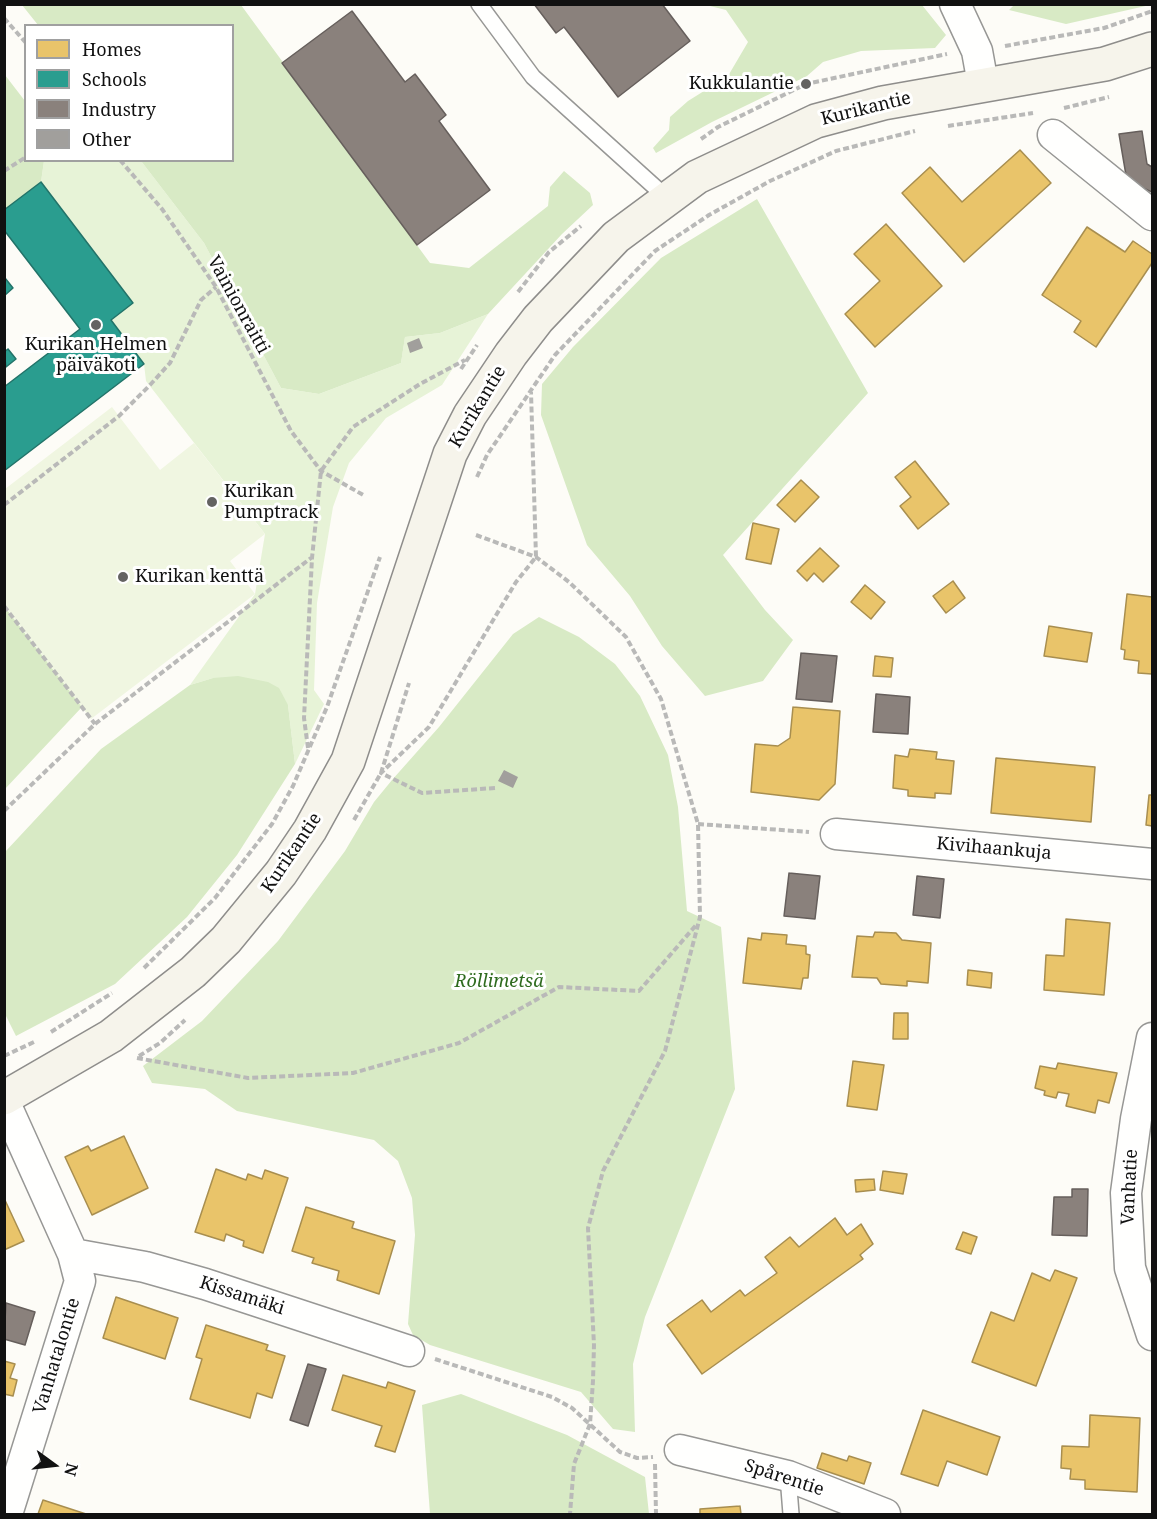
<!DOCTYPE html>
<meta charset="utf-8">
<style>
body{margin:0}
#map{position:relative;width:1157px;height:1519px;overflow:hidden;background:#fdfcf7;font-family:"Noto Serif",serif}
canvas{display:block}
.frame{position:absolute;inset:0;border:6px solid #111;pointer-events:none}
.legend{position:absolute;left:24px;top:24px;width:210px;height:138px;box-sizing:border-box;background:#fff;border:2px solid #a0a0a0;margin:0;padding:8px 10px;list-style:none;font-size:18px;color:#111}
.legend li{display:flex;align-items:center;gap:12px;height:30px}
.legend b{width:30px;border:2px solid #a0a0a0}
.north{position:absolute;left:24px;top:1435px;width:60px;height:60px;-webkit-text-stroke:4px #fff;paint-order:stroke;rotate:105deg;font-size:16px;font-weight:700;line-height:24px;text-align:center;color:#111}
.north::after{content:'';display:block;margin:auto;width:21px;height:27px;background:#111;clip-path:polygon(50% 0,100% 100%,50% 72%,0 100%)}
</style>
<div id="map">
<canvas width="1157" height="1519"></canvas>
<div class="frame"></div>
<ul class="legend">
<li><b style="height:16px;background:#e9c46a"></b>Homes</li>
<li><b style="height:16px;background:#2a9d8f"></b>Schools</li>
<li><b style="height:16px;background:#8a817c"></b>Industry</li>
<li><b style="height:16px;background:#a19f9c"></b>Other</li>
</ul>
<div class="north">N</div>
</div>
<script>
const context = document.querySelector('canvas').getContext('2d');
context.lineJoin = 'round';
function fill(path, color) { context.fillStyle = color; context.fill(path, 'evenodd'); }
const shape = rows => new Path2D(rows.map(r => 'M' + r).join(''));
function stroke(path, color, width, dash) { context.strokeStyle = color; context.lineWidth = width; context.lineCap = dash ? 'butt' : 'round'; context.setLineDash(dash || []); context.stroke(path); }
function write(font, color, halo, rows, align = 'center') {
  context.font = font + ' "Noto Serif",serif'; context.lineWidth = 6; context.setLineDash([]); context.textBaseline = 'middle'; context.strokeStyle = halo; context.fillStyle = color; for (const [text, x, y, turn = 0] of rows) {
    context.save(); context.translate(x, y); context.rotate((+turn || 0) * Math.PI / 180); context.textAlign = isNaN(turn) ? turn : align; if (halo) context.strokeText(text, 0, 0); context.fillText(text, 0, 0); context.restore();
  }
}
const green = shape([
 [44,161,141,161,204,243,281,388,319,394,401,363,405,337,440,333,488,314,442,385,386,418,349,463,333,507,317,603,314,690,324,704,295,764,288,705,213,678,190,685,255,594,265,534,146,381,144,364,111,320,133,303,41,182]
]);
const forest = shape([
 [1015,4,1150,4,1150,5,1066,24,1009,10],
 [22,5,241,5,430,263,469,268,548,206,550,187,564,171,590,193,593,205,562,234,488,314,440,333,405,337,401,363,319,394,281,388,204,243,141,161,232,160,232,26,38,25],
 [706,5,922,5,946,35,935,48,861,51,823,62,807,76,712,122,656,153,653,148,669,130,670,117,688,101,728,76,748,42,726,10],
 [5,75,25,101,26,160,44,161,41,182,5,210],
 [757,199,868,393,723,555,765,610,793,640,763,681,705,696,662,646,630,596,587,545,541,415,542,384,573,347,661,258],
 [4,606,82,707,5,789,4,789],
 [539,617,579,637,615,664,640,696,668,755,678,807,687,911,721,927,735,1089,645,1317,633,1364,635,1432,613,1429,581,1392,430,1345,413,1335,408,1324,415,1235,412,1198,398,1161,374,1140,237,1111,205,1089,152,1083,143,1066,202,1021,278,941,345,851,374,802,392,780,439,727,513,634],
 [238,676,268,682,279,688,288,705,295,764,237,855,187,917,115,984,16,1036,5,1014,5,852,101,749,190,685,213,678],
 [461,1394,567,1435,645,1477,649,1514,430,1514,422,1405]
]);
const pitch = shape([
 [112,407,160,470,194,443,265,534,230,561,255,594,91,719,5,606,5,489]
]);
const homes = shape([
 [1020,150,1051,183,964,262,902,193,930,167,962,202,1020,150],
 [886,224,942,286,875,347,845,314,880,281,854,254,886,224],
 [1087,227,1125,252,1133,241,1152,254,1152,263,1096,347,1074,332,1081,321,1042,295,1087,227],
 [915,461,949,504,918,529,900,506,911,497,895,477,915,461],
 [801,480,819,497,795,522,777,505,801,480],
 [753,523,779,529,771,564,746,559,753,523],
 [820,548,839,566,823,582,814,573,807,581,797,571,820,548],
 [953,581,965,598,946,613,933,596,953,581],
 [865,585,885,602,871,619,851,602,865,585],
 [1127,594,1152,597,1152,674,1138,673,1139,661,1124,659,1125,650,1121,649,1127,594],
 [1049,626,1092,633,1087,662,1044,656,1049,626],
 [875,656,893,658,891,677,873,676,875,656],
 [793,707,840,711,835,784,819,800,751,792,755,744,778,746,790,738,793,707],
 [910,749,937,752,936,759,954,761,951,794,935,793,935,798,908,796,908,790,893,788,895,755,908,757,910,749],
 [996,758,1095,767,1091,822,991,813,996,758],
 [1149,795,1152,795,1152,826,1146,825,1149,795],
 [1066,919,1110,923,1104,995,1044,990,1046,955,1064,956,1066,919],
 [875,932,896,933,902,940,931,943,928,983,907,981,907,986,881,984,877,978,852,977,857,936,873,937,875,932],
 [762,933,787,935,786,944,806,946,806,954,810,955,808,978,803,978,801,989,743,983,748,938,761,940,762,933],
 [968,970,992,973,991,988,967,985,968,970],
 [894,1013,908,1013,908,1039,893,1039,894,1013],
 [853,1061,884,1065,877,1110,847,1106,853,1061],
 [1058,1063,1117,1073,1109,1103,1098,1100,1095,1113,1066,1106,1069,1094,1058,1092,1056,1098,1044,1095,1045,1091,1035,1088,1040,1066,1056,1069,1058,1063],
 [124,1136,148,1188,92,1215,65,1157,88,1146,91,1151,124,1136],
 [216,1169,246,1180,248,1174,262,1179,265,1170,288,1178,263,1253,243,1246,244,1241,226,1234,224,1241,195,1232,216,1169],
 [883,1171,907,1174,903,1194,880,1190,883,1171],
 [874,1179,875,1190,856,1192,855,1180,874,1179],
 [4,1198,24,1241,4,1250,4,1198],
 [306,1207,354,1222,352,1228,395,1241,379,1294,337,1280,339,1271,312,1263,314,1258,292,1251,306,1207],
 [835,1218,847,1235,861,1224,873,1244,860,1255,863,1259,702,1374,667,1325,702,1300,711,1312,740,1290,745,1296,777,1273,765,1257,790,1237,799,1247,835,1218],
 [963,1232,977,1237,971,1254,956,1249,963,1232],
 [1055,1270,1077,1278,1036,1386,972,1362,991,1312,1014,1321,1032,1273,1050,1281,1055,1270],
 [116,1297,178,1318,165,1359,103,1338,116,1297],
 [206,1325,268,1345,266,1350,285,1356,272,1398,257,1393,250,1418,190,1399,202,1359,196,1357,206,1325],
 [4,1361,15,1364,10,1378,17,1380,13,1396,4,1394,4,1361],
 [343,1375,386,1388,388,1382,415,1391,395,1452,375,1446,382,1426,332,1410,343,1375],
 [923,1410,1000,1437,987,1475,947,1461,938,1486,901,1474,923,1410],
 [1090,1415,1140,1418,1137,1492,1085,1489,1085,1480,1070,1479,1071,1469,1061,1468,1062,1446,1089,1447,1090,1415],
 [822,1453,847,1461,849,1456,871,1463,864,1484,817,1468,822,1453],
 [43,1500,86,1514,38,1514,43,1500],
 [740,1506,741,1514,700,1514,700,1509,740,1506]
]);
const schools = shape([
 [41,182,133,303,111,320,144,364,4,471,4,387,80,329,4,230,4,210,41,182],
 [5,278,13,288,4,296,4,278,5,278],
 [8,349,16,359,6,367,4,352,8,349]
]);
const industry = shape([
 [534,4,662,4,690,41,618,97,564,27,556,33,534,4],
 [352,11,405,82,415,74,446,115,439,121,490,190,417,245,282,63,352,11],
 [1142,131,1147,164,1152,167,1152,192,1127,181,1119,134,1142,131],
 [801,653,837,656,832,702,796,699,801,653],
 [876,694,910,697,908,734,873,732,876,694],
 [789,873,820,876,815,919,784,916,789,873],
 [917,876,944,879,940,918,913,915,917,876],
 [1072,1189,1088,1189,1087,1236,1052,1235,1054,1197,1072,1197,1072,1189],
 [6,1303,35,1312,25,1345,4,1339,6,1303],
 [308,1364,326,1369,308,1426,290,1420,308,1364]
]);
const building = shape([
 [419,338,423,348,410,353,407,343],
 [504,770,518,777,513,788,498,781]
]);
const path = shape([
 [4,18,26,43],
 [1005,46,1104,28,1152,11],
 [1064,108,1109,97],
 [948,126,1033,113],
 [701,139,718,127,806,84,947,54],
 [120,160,162,209,216,287,291,431,321,471,365,496],
 [4,171,26,157],
 [518,292,549,252,581,226],
 [461,369,477,345],
 [477,477,487,455,555,355,655,251,709,215,770,181,836,151,915,131],
 [4,505,119,416,150,385,170,363,201,300,216,287],
 [476,535,536,557,569,582,626,637,661,699,698,824,700,917,665,1051,603,1171,588,1228,594,1345,593,1381,590,1424,574,1464,570,1514],
 [4,606,95,724],
 [308,748,304,718,312,558,321,471,353,427,420,384,465,360],
 [495,788,422,793,381,773,429,727,516,582,536,557,531,392],
 [4,811,95,724,311,558],
 [354,820,381,773,409,683],
 [698,824,809,832],
 [144,968,215,898,272,824,293,786,327,707,380,557],
 [51,1032,112,993],
 [4,1056,34,1042],
 [139,1056,160,1043,185,1020],
 [137,1058,248,1078,353,1073,459,1043,559,987,639,991,697,924],
 [435,1359,552,1397,572,1408,620,1452,637,1458,653,1457],
 [655,1464,656,1514]
]);
const service = shape([
 [479,4,533,77,667,198],
 [788,1476,791,1514]
]);
const minor = shape([
 [955,4,977,51,983,84],
 [1053,135,1152,215],
 [836,834,1152,864],
 [1152,1038,1136,1119,1126,1193,1130,1268,1152,1335],
 [4,1101,73,1254,80,1281,7,1514],
 [73,1254,145,1267,205,1284,409,1351],
 [680,1450,788,1476,885,1514]
]);
const secondary = shape([
 [4,1098,111,1036,193,972,226,940,281,873,310,830,348,761,450,454,470,415,511,354,538,319,616,237,697,177,816,121,883,103,1105,64,1152,49]
]);
const markers = [
 [806,84,6,"#646362"],
 [96,325,6,"#646362"],
 [212,502,6,"#646362"],
 [123,577,6,"#646362"]
];
const poiNames = [
 ["Kukkulantie",794,84,"right"],
 ["Kurikan Helmen",96,345,"center"],
 ["päiväkoti",96,366,"center"],
 ["Kurikan",224,492],
 ["Pumptrack",224,513],
 ["Kurikan kenttä",135,577]
];
const streetNames = [
 ["Kurikantie",866,109,-14],
 ["Vainionraitti",238,305,61],
 ["Kurikantie",478,407,-59],
 ["Kivihaankuja",994,849,5],
 ["Kurikantie",292,853,-56],
 ["Vanhatie",1130,1187,-87],
 ["Kissamäki",242,1296,18],
 ["Vanhatalontie",57,1356,-73],
 ["Spårentie",784,1478,18]
];
const parkNames = [
 ["Röllimetsä",499,982]
];
fill(green, '#e7f3d7');
fill(forest, '#d8eac5');
fill(pitch, '#f0f6e1');
fill(homes, '#e9c46a');
stroke(homes, '#a88e4f', 1.5);
fill(schools, '#2a9d8f');
stroke(schools, '#227369', 1.5);
fill(industry, '#8a817c');
stroke(industry, '#665f5c', 1.5);
fill(building, '#a19f9c');
stroke(service, '#979795', 18);
stroke(minor, '#979795', 33);
stroke(secondary, '#8e8d8b', 36);
stroke(path, '#b9b9b8', 4, [6, 3]);
stroke(service, '#fffffe', 15);
stroke(minor, '#fffffe', 30);
stroke(secondary, '#f6f4eb', 33);
for (const [x, y, r, color] of markers) { const dot = new Path2D(); dot.arc(x, y, r, 0, 2 * Math.PI); context.fillStyle = color; context.fill(dot); stroke(dot, '#fff', 2); }
write('18px', '#111', '#fff', poiNames, 'left');
write('18px', '#111', '#fff', streetNames);
write('italic 18px', '#2f6b1f', '#fff', parkNames);
</script>
